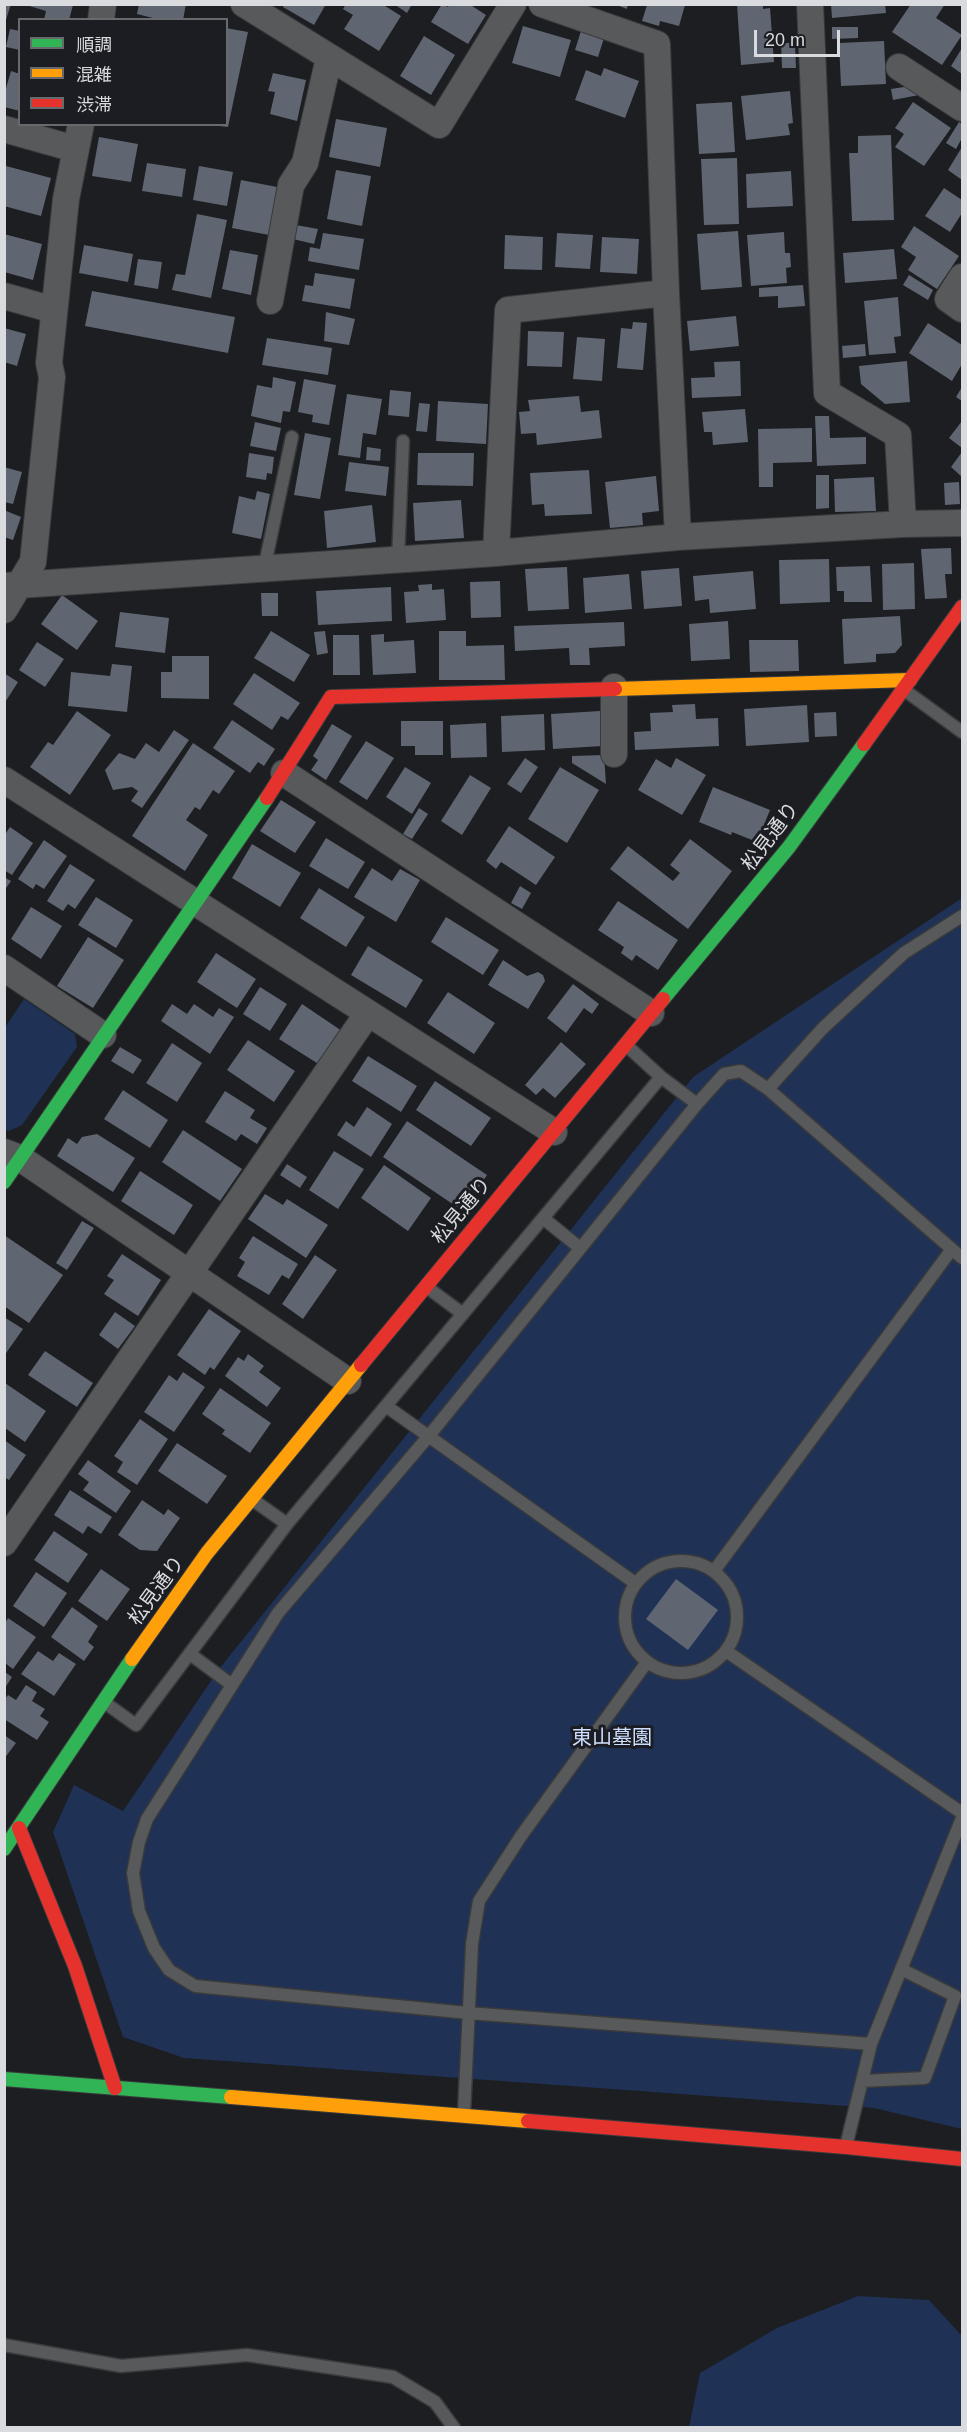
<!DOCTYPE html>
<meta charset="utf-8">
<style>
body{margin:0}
#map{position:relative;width:967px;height:2432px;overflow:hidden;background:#1c1e21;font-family:Helvetica,"Noto Sans JP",sans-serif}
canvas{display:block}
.frame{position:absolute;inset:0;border:6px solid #d9dbde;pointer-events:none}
.legend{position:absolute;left:18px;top:18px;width:210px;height:108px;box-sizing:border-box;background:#1b1d22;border:2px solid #67696d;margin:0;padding:8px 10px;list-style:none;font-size:18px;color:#d9dbde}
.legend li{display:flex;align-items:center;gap:12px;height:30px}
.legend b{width:30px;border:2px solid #67696d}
.scale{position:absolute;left:754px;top:30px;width:86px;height:27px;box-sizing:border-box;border:3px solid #d9dbde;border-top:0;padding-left:8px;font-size:18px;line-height:21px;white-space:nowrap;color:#d9dbde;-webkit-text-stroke:4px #1b1d22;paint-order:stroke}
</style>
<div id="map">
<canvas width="967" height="2432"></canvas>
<div class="frame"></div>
<ul class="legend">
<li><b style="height:8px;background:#30b455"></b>順調</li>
<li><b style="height:8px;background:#ff9f0a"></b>混雑</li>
<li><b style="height:8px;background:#e5322d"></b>渋滞</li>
</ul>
<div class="scale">20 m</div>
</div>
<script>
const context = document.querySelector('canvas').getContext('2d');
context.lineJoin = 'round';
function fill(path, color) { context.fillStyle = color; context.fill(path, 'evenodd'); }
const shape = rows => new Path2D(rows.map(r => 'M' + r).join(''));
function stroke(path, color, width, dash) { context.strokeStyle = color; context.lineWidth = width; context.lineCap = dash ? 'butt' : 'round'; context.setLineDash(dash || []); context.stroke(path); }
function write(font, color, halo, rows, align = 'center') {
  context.font = font + ' Helvetica,"Noto Sans JP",sans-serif'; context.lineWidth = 6; context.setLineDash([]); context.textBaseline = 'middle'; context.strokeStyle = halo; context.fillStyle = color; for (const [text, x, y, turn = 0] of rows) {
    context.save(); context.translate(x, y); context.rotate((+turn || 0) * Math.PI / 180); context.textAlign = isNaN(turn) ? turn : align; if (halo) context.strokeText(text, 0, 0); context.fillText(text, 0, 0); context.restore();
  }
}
const green = shape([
 [962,898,962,2129,874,2108,184,2058,123,2037,53,1832,74,1785,123,1811,219,1669,693,1077],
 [24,999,75,1034,77,1047,22,1125,9,1131,4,1129,4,1029],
 [858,2296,929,2300,962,2336,962,2427,689,2427,700,2373,777,2328]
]);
const building = shape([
 [4,4,11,4,5,23,4,23],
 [139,4,186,4,183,20,161,20,137,14],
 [284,4,326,4,314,25,283,7],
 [346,4,382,4,401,16,379,51,344,29,353,15,343,9],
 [394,4,412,4,407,13],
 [442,4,448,7,449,4,469,4,486,15,468,44,431,22],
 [614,4,628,4,627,9],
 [737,4,763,4,763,9,770,8,774,62,741,65],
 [831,4,885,4,886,13,832,18],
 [911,4,945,4,936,18,962,35,942,65,892,32],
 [26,5,73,5,69,20,44,20,46,11],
 [647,5,685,5,679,26,660,21,659,26,642,21],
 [523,26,571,40,560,77,512,63],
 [832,27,858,27,858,38,832,39],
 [226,28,248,32,228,127,219,126,226,124],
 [10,29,20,31,20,50,6,47],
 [581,31,604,38,598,57,575,50],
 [424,36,455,55,431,95,400,76],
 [884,41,886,84,841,86,839,43],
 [781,43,795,43,796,68,782,68],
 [962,48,962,74,951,66],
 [604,68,639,81,625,118,575,100,586,70,601,76],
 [11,71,20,74,20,111,4,107,4,95],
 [273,73,306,80,297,121,270,114,275,92,268,91],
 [917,85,919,95,893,100,891,89],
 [790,91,793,123,788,124,790,135,746,140,741,96],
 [732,102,735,152,699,154,696,104],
 [913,102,951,128,924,166,895,147,904,134,895,128],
 [336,119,387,128,380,167,329,157],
 [959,122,962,124,962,138,956,149,946,143],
 [891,135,894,220,852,221,849,153,858,153,858,136],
 [99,137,138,144,131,182,92,176],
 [962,147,962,180,948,170],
 [737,158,739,224,704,225,701,159],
 [147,163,186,169,182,197,142,191],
 [6,166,51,178,41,216,4,206],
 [199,166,233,172,227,206,193,200],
 [336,170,371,176,362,226,327,219],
 [791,171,793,206,747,208,746,174],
 [241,180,277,187,269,235,232,228],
 [944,188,962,200,962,213,950,232,925,216],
 [197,214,227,220,211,298,172,290,176,274,185,275],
 [296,225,318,229,314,244,293,239],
 [914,226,959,256,937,289,908,270,916,257,901,247],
 [738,231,742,287,701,290,697,234],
 [784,232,785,253,790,253,791,267,786,268,787,283,751,286,747,235],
 [323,233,364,239,359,270,308,261,310,247,320,249],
 [557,233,593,235,590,269,555,267],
 [4,234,42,244,33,280,4,272],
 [505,235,543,237,542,270,504,269],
 [602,237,639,239,637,274,600,272],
 [84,245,133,254,128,282,79,273],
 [894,249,897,279,845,283,843,253],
 [230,250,258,255,251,295,222,289],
 [138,259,162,262,158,289,134,285],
 [315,273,355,279,350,309,302,301,305,285,313,286],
 [909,275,933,290,928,300,903,285],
 [803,285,805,306,778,308,778,296,759,297,759,288],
 [92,291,235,317,228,353,85,326],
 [898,297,901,336,894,337,896,353,869,355,864,301],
 [326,312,355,319,349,345,324,341],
 [736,316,739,346,690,351,687,321],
 [633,322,647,323,643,370,617,368,621,328,632,329],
 [928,323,962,345,962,364,952,381,909,353],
 [4,328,26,334,17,366,4,362],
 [528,331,564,332,562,367,527,366],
 [577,337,605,339,602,381,573,379],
 [267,338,332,348,328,375,262,365],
 [865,344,866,356,843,358,842,346],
 [740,361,741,396,692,398,691,378,715,377,714,362],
 [907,361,910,402,885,404,861,384,859,366],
 [273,377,296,382,290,412,283,411,281,423,251,416,257,385,272,388],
 [304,379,336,385,329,425,312,422,313,415,298,412],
 [962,387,962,401,956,397],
 [390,390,411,392,409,417,388,415],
 [347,394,382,399,376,435,363,433,360,458,338,455],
 [579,396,581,412,599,410,602,438,537,445,536,433,521,434,519,412,530,411,528,400],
 [438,401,488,404,486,444,436,441],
 [419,403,430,404,427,432,416,431],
 [745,409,748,442,713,445,712,432,704,432,702,412],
 [815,416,829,416,830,438,866,437,866,464,817,466],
 [962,421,962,448,949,438],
 [255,422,281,428,276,451,250,446],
 [812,428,812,462,773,463,773,487,759,487,758,429],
 [305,433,331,438,320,499,294,495],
 [367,447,381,449,380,461,366,460],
 [962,452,962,477,951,467],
 [249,453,274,457,272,474,267,473,266,480,246,477],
 [418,453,474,453,473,486,417,485],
 [349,462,389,467,386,496,345,491],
 [4,467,22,472,13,504,4,502],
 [589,470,592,514,545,516,544,504,532,505,530,473],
 [816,475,829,475,829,508,816,509],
 [656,476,659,511,642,513,643,525,610,528,605,482],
 [874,477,876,511,835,512,834,479],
 [959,482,960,504,945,505,944,483],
 [257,491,270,494,261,539,232,533,239,496,255,500],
 [461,500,464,538,415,541,413,503],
 [372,505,376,542,327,548,324,511],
 [4,510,21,517,13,540,4,537],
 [951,548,952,574,945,574,947,598,925,599,921,549],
 [829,559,830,602,780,604,779,560],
 [914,563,915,609,883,610,882,564],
 [870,566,872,602,844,602,844,591,837,591,836,567],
 [567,567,569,609,528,611,525,569],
 [679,568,682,606,644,609,641,571],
 [753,571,756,609,710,613,709,599,695,601,693,576],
 [629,574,632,609,585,613,583,578],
 [500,581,501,617,471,618,470,582],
 [432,584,432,590,444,589,446,620,406,623,404,592,419,591,418,585],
 [391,587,392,621,318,625,316,591],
 [261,593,278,593,278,616,262,616],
 [62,595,98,621,77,650,41,624],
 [120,612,169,618,165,653,115,647],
 [900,616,902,645,895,653,876,654,876,662,844,664,842,619],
 [728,621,730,659,691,661,689,624],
 [624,622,625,646,589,648,590,665,570,665,569,648,515,651,514,626],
 [271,631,310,655,294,682,254,658],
 [325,631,328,653,317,655,314,632],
 [439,631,466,631,466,646,504,645,505,680,439,680],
 [384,634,384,642,414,640,416,673,373,675,371,635],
 [333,635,359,635,360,675,333,675],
 [749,640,798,640,799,671,750,672],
 [37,642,64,659,45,687,19,670],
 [172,656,209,656,209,699,161,698,161,672,172,672],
 [112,664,132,666,127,712,68,706,71,672,110,676],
 [4,673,18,682,4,704],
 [254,673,300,703,288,720,281,716,272,730,233,704],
 [695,704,696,719,718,718,719,746,635,750,634,732,651,731,650,713,673,712,672,705],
 [807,705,809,742,746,746,744,709],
 [77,711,111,735,70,795,30,767,48,742,53,745],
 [600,711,602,746,553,749,551,714],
 [836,712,837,736,815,737,814,713],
 [544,714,545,750,502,752,501,716],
 [232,720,275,749,264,766,258,762,250,773,213,748],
 [401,721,443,721,443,755,415,755,415,746,401,746],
 [486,723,487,757,451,758,450,725],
 [332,724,352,736,326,780,311,770,318,760,313,756],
 [174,730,189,740,142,808,131,801,138,791,132,787,113,790,105,770,119,753,135,759,146,743,159,752],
 [366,741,394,758,367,800,339,782],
 [193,743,235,771,219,794,213,790,200,810,195,807,186,820,208,835,185,871,132,836],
 [604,755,606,784,572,763,572,756],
 [525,758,538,767,521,793,507,784],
 [676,758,706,775,682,815,638,790,656,759,671,768],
 [405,767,431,783,412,814,386,797],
 [560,767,599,790,567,843,528,819],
 [470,775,491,788,462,835,441,821],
 [713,787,770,810,757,842,732,832,731,835,699,822],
 [281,800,316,822,295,853,260,831],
 [419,808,428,814,412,839,403,834],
 [509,826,555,857,536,885,501,862,496,869,486,861],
 [10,827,33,843,12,875,4,870,4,836],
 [326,838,365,862,348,889,309,866],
 [690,839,732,871,688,929,610,869,628,846,673,881,680,873,670,865],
 [44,840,67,856,44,889,36,884,33,889,18,879],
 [252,844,301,873,280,907,232,878],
 [70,864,95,880,75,909,68,904,63,911,47,901],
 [372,868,392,881,400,869,420,880,396,922,354,897],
 [4,877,11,881,4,891],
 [520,886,531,893,522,909,511,903],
 [319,888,365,917,346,947,300,918],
 [96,897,133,920,116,948,78,925],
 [618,901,678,940,658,970,636,955,632,961,621,953,624,947,598,930],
 [31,907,62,926,41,959,11,939],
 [446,917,499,950,483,975,431,942],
 [88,937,124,960,93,1008,57,986],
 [368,946,423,980,406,1008,351,975],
 [216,953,256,979,237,1008,197,982],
 [503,960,527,976,538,972,543,975,545,981,528,1009,488,985],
 [573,984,599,1004,592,1014,584,1008,566,1033,547,1018],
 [260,987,287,1004,270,1031,243,1014],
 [448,992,495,1023,474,1054,427,1023],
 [172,1004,187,1014,194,1004,213,1017,219,1008,234,1017,210,1054,161,1021],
 [302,1004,342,1031,320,1065,279,1039],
 [248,1040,295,1071,274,1102,227,1070],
 [561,1042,586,1064,555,1098,543,1088,536,1095,525,1085],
 [172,1043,202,1063,177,1102,146,1083],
 [120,1047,142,1060,133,1074,111,1061],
 [368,1056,417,1086,401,1112,352,1081],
 [435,1081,491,1118,471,1146,416,1110],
 [123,1090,168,1120,150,1148,104,1119],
 [225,1091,255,1110,250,1118,267,1128,257,1144,241,1134,236,1141,205,1122],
 [367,1107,392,1124,371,1157,337,1135,346,1121,354,1127],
 [407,1121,487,1175,463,1211,383,1157],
 [183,1130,242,1169,220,1201,162,1162],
 [97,1134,135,1158,113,1192,57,1156,68,1138,77,1144,82,1137],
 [334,1151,364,1169,338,1209,309,1190],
 [287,1164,307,1177,300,1188,280,1175],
 [384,1165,431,1198,408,1231,361,1198],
 [140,1171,193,1205,174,1235,121,1201],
 [265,1194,283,1205,287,1199,328,1225,306,1258,248,1219],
 [82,1221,94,1228,67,1270,56,1263],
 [4,1235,63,1275,29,1323,4,1306],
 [253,1236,298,1264,289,1279,282,1275,269,1295,237,1276,245,1262,239,1258],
 [122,1254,161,1280,138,1316,104,1294,114,1280,107,1276],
 [315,1255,337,1270,303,1319,282,1304],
 [209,1309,241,1331,214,1370,210,1367,205,1375,177,1355],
 [115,1312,135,1326,118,1349,99,1335],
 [4,1317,23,1329,4,1356],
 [45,1351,93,1383,77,1407,28,1375],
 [248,1354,264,1366,259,1372,281,1388,267,1407,225,1376,238,1357,244,1361],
 [183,1372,205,1387,174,1432,144,1412,169,1375,177,1381],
 [5,1383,46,1411,25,1442,5,1428],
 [220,1388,271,1423,250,1453,222,1434,225,1430,202,1414],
 [140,1419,168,1439,137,1485,117,1472,123,1462,114,1456],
 [4,1440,26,1455,9,1480,4,1477],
 [177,1443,227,1476,207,1504,158,1471],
 [88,1460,131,1491,116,1513,83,1490,89,1482,78,1474],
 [70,1490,112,1517,101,1534,88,1526,83,1534,54,1515],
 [142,1500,164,1515,168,1509,180,1518,157,1551,140,1550,118,1535],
 [54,1531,88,1554,68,1583,34,1560],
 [101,1569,130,1589,107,1621,78,1601],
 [36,1572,67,1593,44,1627,13,1606],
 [676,1579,718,1610,688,1650,646,1619],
 [72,1607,98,1626,88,1642,94,1647,84,1661,51,1637],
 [8,1618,36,1637,13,1669,5,1663,5,1623],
 [38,1651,53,1661,59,1653,76,1664,54,1696,21,1674],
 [5,1672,12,1677,5,1688],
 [26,1685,37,1692,32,1701,45,1709,40,1716,49,1722,37,1740,4,1719,4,1700,8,1695,16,1700],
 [4,1735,16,1743,4,1759]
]);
const lane = shape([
 [398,560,403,441],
 [264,569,292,437],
 [903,689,962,732],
 [661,1077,697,1104],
 [768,1089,823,1028,904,953,962,916],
 [543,1218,580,1248],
 [428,1288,463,1314],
 [386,1406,635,1583],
 [253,1500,287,1524],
 '625 1617a56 56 0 1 1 112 0a56 56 0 1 1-112 0Z',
 [714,1571,952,1249],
 [726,1651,962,1813],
 [190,1654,232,1685],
 [104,1702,136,1725,287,1524,661,1077,626,1045],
 [871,2044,468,2013,195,1986,169,1970,154,1948,139,1911,133,1873,139,1842,147,1819,278,1613,428,1437,697,1104,724,1074,741,1071,768,1089,962,1258],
 [862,2081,925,2078,955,1996,901,1969],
 [464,2114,472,1944,479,1901,521,1836,647,1662],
 [846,2146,871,2044,962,1818],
 [4,2345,121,2366,247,2355,393,2377,435,2402,454,2428]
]);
const street = shape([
 [244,4,439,125,513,4],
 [810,4,827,393,898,435,903,524],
 [101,20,103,4],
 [899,67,962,108],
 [4,129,75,149],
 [962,277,948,299,962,309],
 [666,293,678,537],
 [4,296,54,310],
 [270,301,291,185,305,163,329,58],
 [496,553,508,310,666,293,657,44,542,4],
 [4,586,496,553,678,537,903,524,962,523],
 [4,610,33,562,52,377,49,363,66,199,81,124],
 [614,687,614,754],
 [284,773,651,1013],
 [4,780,554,1132],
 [4,968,103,1035],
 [4,1152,20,1158,348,1381],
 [4,1543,368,1013]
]);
const fast = shape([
 [663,999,789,847,864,744],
 [4,1182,267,798],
 [4,1849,132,1659],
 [4,2079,231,2097]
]);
const slow = shape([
 [615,689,910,680],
 [132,1659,207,1553,361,1365],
 [231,2097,528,2121]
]);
const jam = shape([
 [864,744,962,607],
 [267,798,331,697,615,689],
 [361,1365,663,999],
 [19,1828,75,1966,115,2088],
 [528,2121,846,2147,962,2159]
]);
const streetNames = [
 ["松見通り",771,837,-53],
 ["松見通り",462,1211,-50],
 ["松見通り",157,1591,-54]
];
const parkNames = [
 ["東山墓園",612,1738]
];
fill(green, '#1f3155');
fill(building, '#5f6571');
stroke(lane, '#393a3c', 15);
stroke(street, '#393a3c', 28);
stroke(fast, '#393a3c', 16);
stroke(slow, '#393a3c', 16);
stroke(jam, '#393a3c', 16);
stroke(lane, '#58595b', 12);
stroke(street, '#58595b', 26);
stroke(fast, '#30b455', 14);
stroke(slow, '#ff9f0a', 14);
stroke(jam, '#e5322d', 14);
write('20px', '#d9dbde', '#1b1d22', streetNames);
write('20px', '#cddefe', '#1b1d22', parkNames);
</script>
